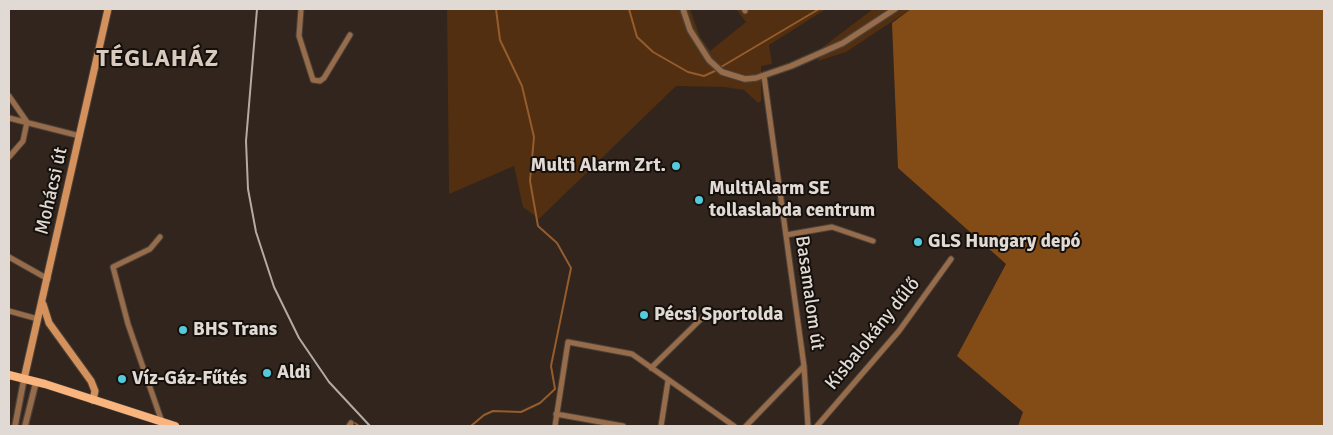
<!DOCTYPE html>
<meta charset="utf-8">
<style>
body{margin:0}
#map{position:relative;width:1333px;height:435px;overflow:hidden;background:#31251d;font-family:Signika,sans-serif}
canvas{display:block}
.frame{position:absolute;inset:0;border:10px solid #e1dad4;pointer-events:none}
</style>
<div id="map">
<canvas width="1333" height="435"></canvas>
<div class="frame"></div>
</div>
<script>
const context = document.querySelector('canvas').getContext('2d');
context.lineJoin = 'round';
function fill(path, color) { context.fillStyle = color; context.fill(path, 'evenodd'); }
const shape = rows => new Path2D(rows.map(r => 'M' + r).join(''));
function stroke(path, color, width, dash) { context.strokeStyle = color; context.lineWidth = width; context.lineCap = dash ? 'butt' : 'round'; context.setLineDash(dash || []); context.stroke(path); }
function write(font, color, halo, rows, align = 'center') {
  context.font = font + ' Signika,sans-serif'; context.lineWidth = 4; context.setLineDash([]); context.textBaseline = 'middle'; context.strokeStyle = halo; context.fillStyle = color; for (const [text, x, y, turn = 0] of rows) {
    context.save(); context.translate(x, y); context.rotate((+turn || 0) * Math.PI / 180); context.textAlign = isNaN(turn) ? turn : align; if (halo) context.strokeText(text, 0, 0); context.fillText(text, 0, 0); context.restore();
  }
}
const green = shape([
 [447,9,690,9,700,37,710,51,746,22,736,9,826,9,769,45,772,64,761,66,761,101,758,103,744,90,724,87,676,86,539,219,523,207,514,166,449,194],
 [873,9,911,9,846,52,818,61,823,47]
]);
const forest = shape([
 [911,9,1324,9,1324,426,1018,426,1023,412,957,356,1006,264,898,168,892,23]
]);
const stream = shape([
 [629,9,637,37,653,52,688,72,704,76,717,70],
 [721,67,819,9],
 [355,423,359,426],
 [471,426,484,415,493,411,521,412,540,403,555,389,551,366,571,268,557,243,538,226,530,181,534,137,522,86,500,40,496,9]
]);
const minor = shape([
 [301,9,299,36,313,80,320,81,324,78,350,35],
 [744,9,745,11],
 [764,76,804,366,808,426],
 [9,96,27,122,23,141,9,157],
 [9,118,80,136],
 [786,235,832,227,873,241],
 [160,237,150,249,113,267,128,324,162,422],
 [9,257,48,279],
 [9,311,38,319],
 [651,368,704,316],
 [556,414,623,426],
 [349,426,351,423],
 [555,426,568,342,632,354,734,426],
 [661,426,668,381],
 [746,426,804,366],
 [817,426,899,331,951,259]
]);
const tertiary = shape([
 [683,9,690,30,709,60,722,72,745,79,756,78,791,66,843,43,895,9],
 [15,426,24,379],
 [25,426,36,382]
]);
const secondary = shape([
 [43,304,49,323,91,381,95,391,93,400],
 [24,379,108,9]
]);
const primary = shape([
 [9,375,45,384,175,426]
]);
const rail = shape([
 [257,9,246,141,248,189,256,232,274,287,299,338,329,382,370,426]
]);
const markers = [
 [676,166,5,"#54cadd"],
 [699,200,5,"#54cadd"],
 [918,242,5,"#54cadd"],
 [644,315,5,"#54cadd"],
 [183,330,5,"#54cadd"],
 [267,373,5,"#54cadd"],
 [122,379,5,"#54cadd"]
];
const poiNames = [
 ["Multi Alarm Zrt.",666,166,"right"],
 ["MultiAlarm SE",709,189],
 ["tollaslabda centrum",709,211],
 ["GLS Hungary depó",928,242],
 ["Pécsi Sportolda",654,315],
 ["BHS Trans",193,330],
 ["Aldi",277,373],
 ["Víz-Gáz-Fűtés",132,379]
];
const streetNames = [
 ["Mohácsi út",52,191,-77],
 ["Basamalom út",809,293,82],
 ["Kisbalokány dűlő",873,334,-51]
];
const districtNames = [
 ["TÉGLAHÁZ",158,60]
];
fill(green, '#512f10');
fill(forest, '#834b16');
stroke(stream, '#965c2b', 2);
stroke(minor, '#4d423a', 7);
stroke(tertiary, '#4d423a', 8);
stroke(secondary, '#4d423a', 9);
stroke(primary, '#4d423a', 9);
stroke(minor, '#966c4b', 5);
stroke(tertiary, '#966c4b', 5.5);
stroke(secondary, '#d5915b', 7);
stroke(primary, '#fab47d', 8);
stroke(rail, '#b3aba4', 2);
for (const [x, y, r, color] of markers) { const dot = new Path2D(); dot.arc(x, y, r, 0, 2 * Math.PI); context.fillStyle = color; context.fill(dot); stroke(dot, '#15100c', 2); }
write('bold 19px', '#e1dad4', '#15100c', poiNames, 'left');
write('19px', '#e1dad4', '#15100c', streetNames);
context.letterSpacing = '1px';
write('bold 24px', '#d9cabe', '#15100c', districtNames);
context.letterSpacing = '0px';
</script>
